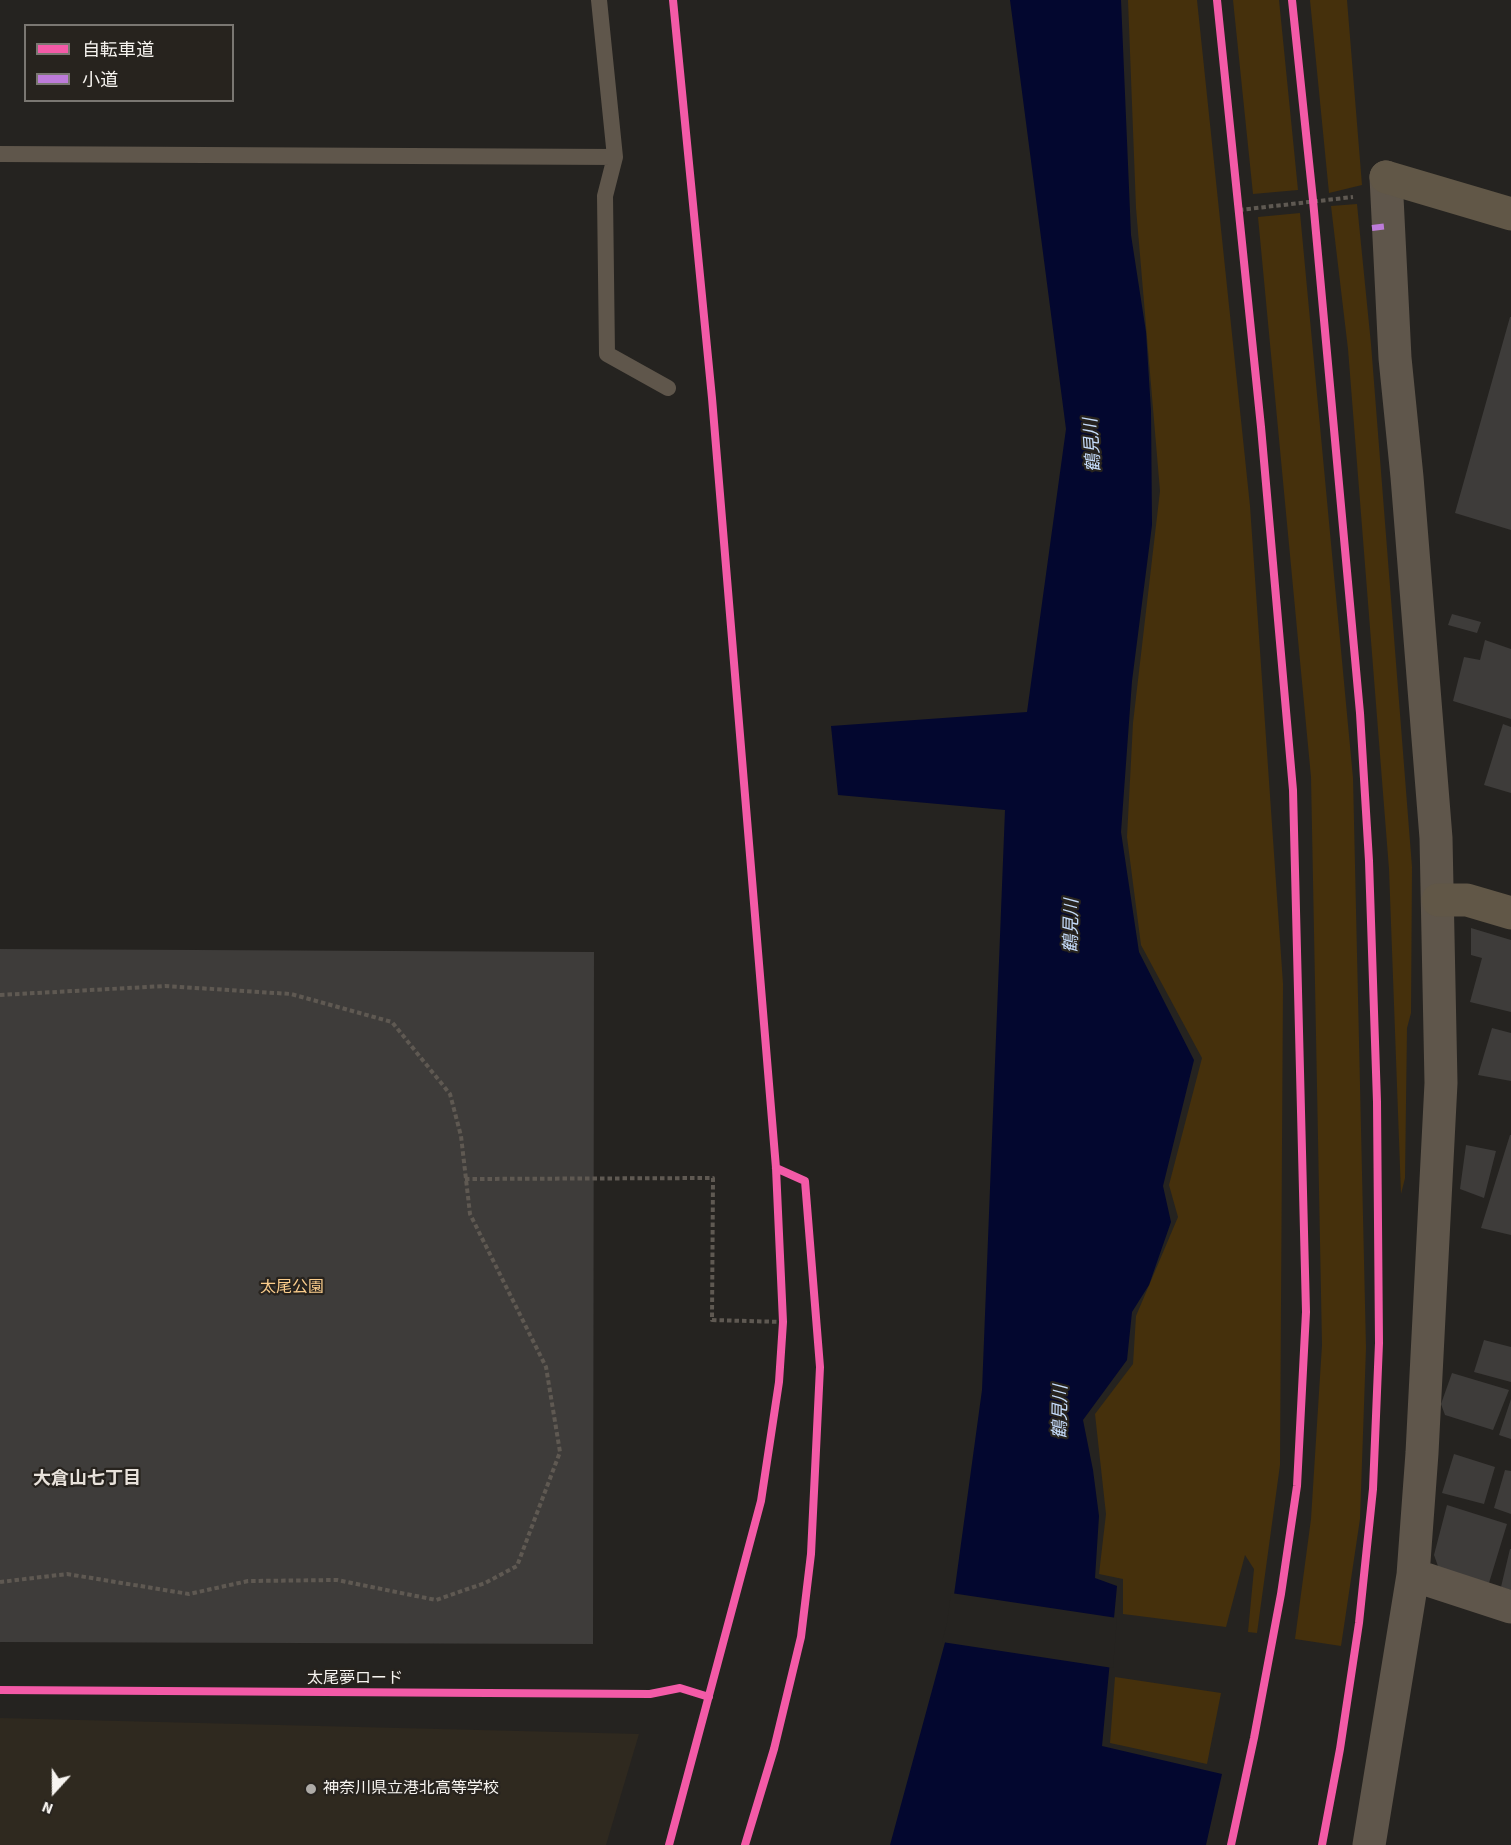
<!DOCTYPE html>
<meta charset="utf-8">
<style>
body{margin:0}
#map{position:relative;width:1511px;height:1845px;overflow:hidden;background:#252320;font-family:"Source Sans 3","Noto Sans JP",sans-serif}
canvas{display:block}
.legend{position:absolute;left:24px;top:24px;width:210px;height:78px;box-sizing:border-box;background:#27231e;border:2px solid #7a7772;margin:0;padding:8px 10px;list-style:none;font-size:18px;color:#f7f4f0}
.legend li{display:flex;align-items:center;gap:12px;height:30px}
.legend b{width:30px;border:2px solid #7a7772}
.north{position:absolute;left:24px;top:1761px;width:60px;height:60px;-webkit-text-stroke:4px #27231e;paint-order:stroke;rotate:201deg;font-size:16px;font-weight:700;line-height:24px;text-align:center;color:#f7f4f0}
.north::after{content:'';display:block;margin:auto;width:21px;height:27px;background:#f7f4f0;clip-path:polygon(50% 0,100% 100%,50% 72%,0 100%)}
</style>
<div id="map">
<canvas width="1511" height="1845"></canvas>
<ul class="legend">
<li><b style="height:8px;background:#f35aa7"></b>自転車道</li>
<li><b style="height:8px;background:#bd7bd9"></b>小道</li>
</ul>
<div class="north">N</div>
</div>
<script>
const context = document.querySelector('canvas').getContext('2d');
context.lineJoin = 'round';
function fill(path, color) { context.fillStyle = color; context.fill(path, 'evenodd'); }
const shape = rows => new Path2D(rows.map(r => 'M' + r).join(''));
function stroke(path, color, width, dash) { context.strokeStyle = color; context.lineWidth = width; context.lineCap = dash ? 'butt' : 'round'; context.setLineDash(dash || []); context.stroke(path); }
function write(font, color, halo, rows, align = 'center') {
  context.font = font + ' "Source Sans 3","Noto Sans JP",sans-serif'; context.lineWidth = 4.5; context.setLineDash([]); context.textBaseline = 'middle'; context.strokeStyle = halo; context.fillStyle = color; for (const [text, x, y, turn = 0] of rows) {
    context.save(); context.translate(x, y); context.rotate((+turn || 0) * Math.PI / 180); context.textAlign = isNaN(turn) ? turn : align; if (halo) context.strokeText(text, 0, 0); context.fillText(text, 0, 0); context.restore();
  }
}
const built = shape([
 [0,1718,639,1734,606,1845,0,1845]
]);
const green = shape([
 [1128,0,1197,0,1250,506,1283,984,1280,1465,1257,1633,1248,1632,1254,1569,1245,1555,1226,1627,1123,1614,1123,1579,1099,1574,1106,1514,1095,1414,1133,1364,1136,1316,1178,1217,1169,1185,1202,1058,1141,945,1127,837,1133,723,1160,491,1136,208],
 [1233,0,1279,0,1298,190,1253,194],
 [1310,0,1347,0,1362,185,1329,193],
 [1357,204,1371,344,1412,867,1411,1013,1407,1028,1405,1178,1401,1194,1389,869,1348,349,1331,206],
 [1300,213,1353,778,1366,1348,1360,1519,1341,1646,1295,1639,1311,1519,1322,1345,1311,777,1258,217],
 [1115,1677,1221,1693,1207,1764,1110,1743]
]);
const water = shape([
 [1010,0,1121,0,1131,235,1146,332,1151,411,1152,525,1132,681,1121,832,1139,952,1194,1060,1163,1186,1171,1222,1149,1285,1132,1312,1127,1360,1083,1420,1093,1470,1099,1516,1095,1578,1117,1586,1102,1746,1222,1774,1206,1845,890,1845,950,1624,982,1390,1005,810,838,795,831,726,1027,712,1066,429]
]);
const pier = shape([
 [951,1593,1117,1618,1113,1668,942,1642,947,1623]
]);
const building = shape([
 [1510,317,1511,317,1511,530,1455,513],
 [1452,614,1481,622,1477,633,1448,625],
 [1485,640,1511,649,1511,719,1453,701,1464,657,1480,660],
 [1503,724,1511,727,1511,793,1484,785],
 [1471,928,1511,940,1511,1012,1470,1002,1482,958,1471,955],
 [0,949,594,952,593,1644,0,1642],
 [1492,1028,1511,1033,1511,1081,1478,1075],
 [1510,1135,1511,1135,1511,1235,1481,1228],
 [1466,1145,1496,1151,1484,1198,1460,1189],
 [1484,1340,1511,1347,1511,1382,1474,1372],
 [1452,1373,1509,1390,1493,1430,1445,1415,1441,1404],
 [1511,1399,1511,1439,1499,1435],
 [1454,1454,1495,1467,1484,1504,1442,1493],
 [1505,1470,1511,1471,1511,1514,1494,1508],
 [1447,1505,1507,1524,1489,1583,1439,1569,1434,1555],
 [1510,1549,1511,1549,1511,1590,1501,1587]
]);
const path = shape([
 [1239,210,1353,197],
 [0,995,165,986,291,994,392,1022,450,1094,461,1136,470,1214,546,1367,560,1452,517,1566,485,1583,436,1600,337,1580,248,1581,189,1594,67,1574,0,1582],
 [465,1179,713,1178,712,1320,783,1322]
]);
const lane = shape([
 [599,0,615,157,605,196,607,354,668,388],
 [0,154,615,157]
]);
const street = shape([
 [1413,1575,1511,1607],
 [1369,1845,1413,1575,1422,1453,1441,1083,1436,838,1407,477,1395,358,1386,177]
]);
const secondary = shape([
 [1386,177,1511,214],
 [1438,900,1467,900,1511,913]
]);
const quiet = shape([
 [1372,228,1389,226]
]);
const cycleway = shape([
 [1217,0,1261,427,1293,790,1306,1312,1297,1486,1281,1594,1254,1738,1231,1845],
 [1292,0,1313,200,1360,713,1369,861,1377,1102,1379,1343,1373,1489,1359,1623,1340,1749,1322,1845],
 [0,1690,650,1694,680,1688,709,1697],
 [669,1845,761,1501,779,1382,783,1322,776,1168,712,398,673,0],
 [745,1845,774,1749,801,1637,811,1554,820,1367,805,1181,776,1168]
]);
const markers = [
 [311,1789,6,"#aeaba7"]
];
const parkNames = [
 ["太尾公園",292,1288]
];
const streetNames = [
 ["太尾夢ロード",355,1679]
];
const poiNames = [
 ["神奈川県立港北高等学校",323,1789]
];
const waterNames = [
 ["鶴見川",1094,445,-94],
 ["鶴見川",1073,926,-89],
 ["鶴見川",1062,1412,-89]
];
const neighbourhoodNames = [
 ["大倉山七丁目",87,1480]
];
fill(built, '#2f291f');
fill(green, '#45300c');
fill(water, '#03072f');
fill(pier, '#252320');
fill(building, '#3e3c3a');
stroke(path, '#5f5952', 4, [4.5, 3]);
stroke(lane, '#5f564b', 16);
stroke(street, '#5f564b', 33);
stroke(secondary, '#615747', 33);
stroke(quiet, '#bd7bd9', 6, [12, 6]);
stroke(cycleway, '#f35aa7', 8);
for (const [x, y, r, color] of markers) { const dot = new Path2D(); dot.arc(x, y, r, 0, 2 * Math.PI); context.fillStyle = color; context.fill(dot); stroke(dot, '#27231e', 2); }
write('16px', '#facc8b', '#27231e', parkNames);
write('16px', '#f7f4f0', '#27231e', streetNames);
write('16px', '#f7f4f0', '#27231e', poiNames, 'left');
write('italic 18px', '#c5dbfa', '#27231e', waterNames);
write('bold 18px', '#e8e2db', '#27231e', neighbourhoodNames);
</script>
